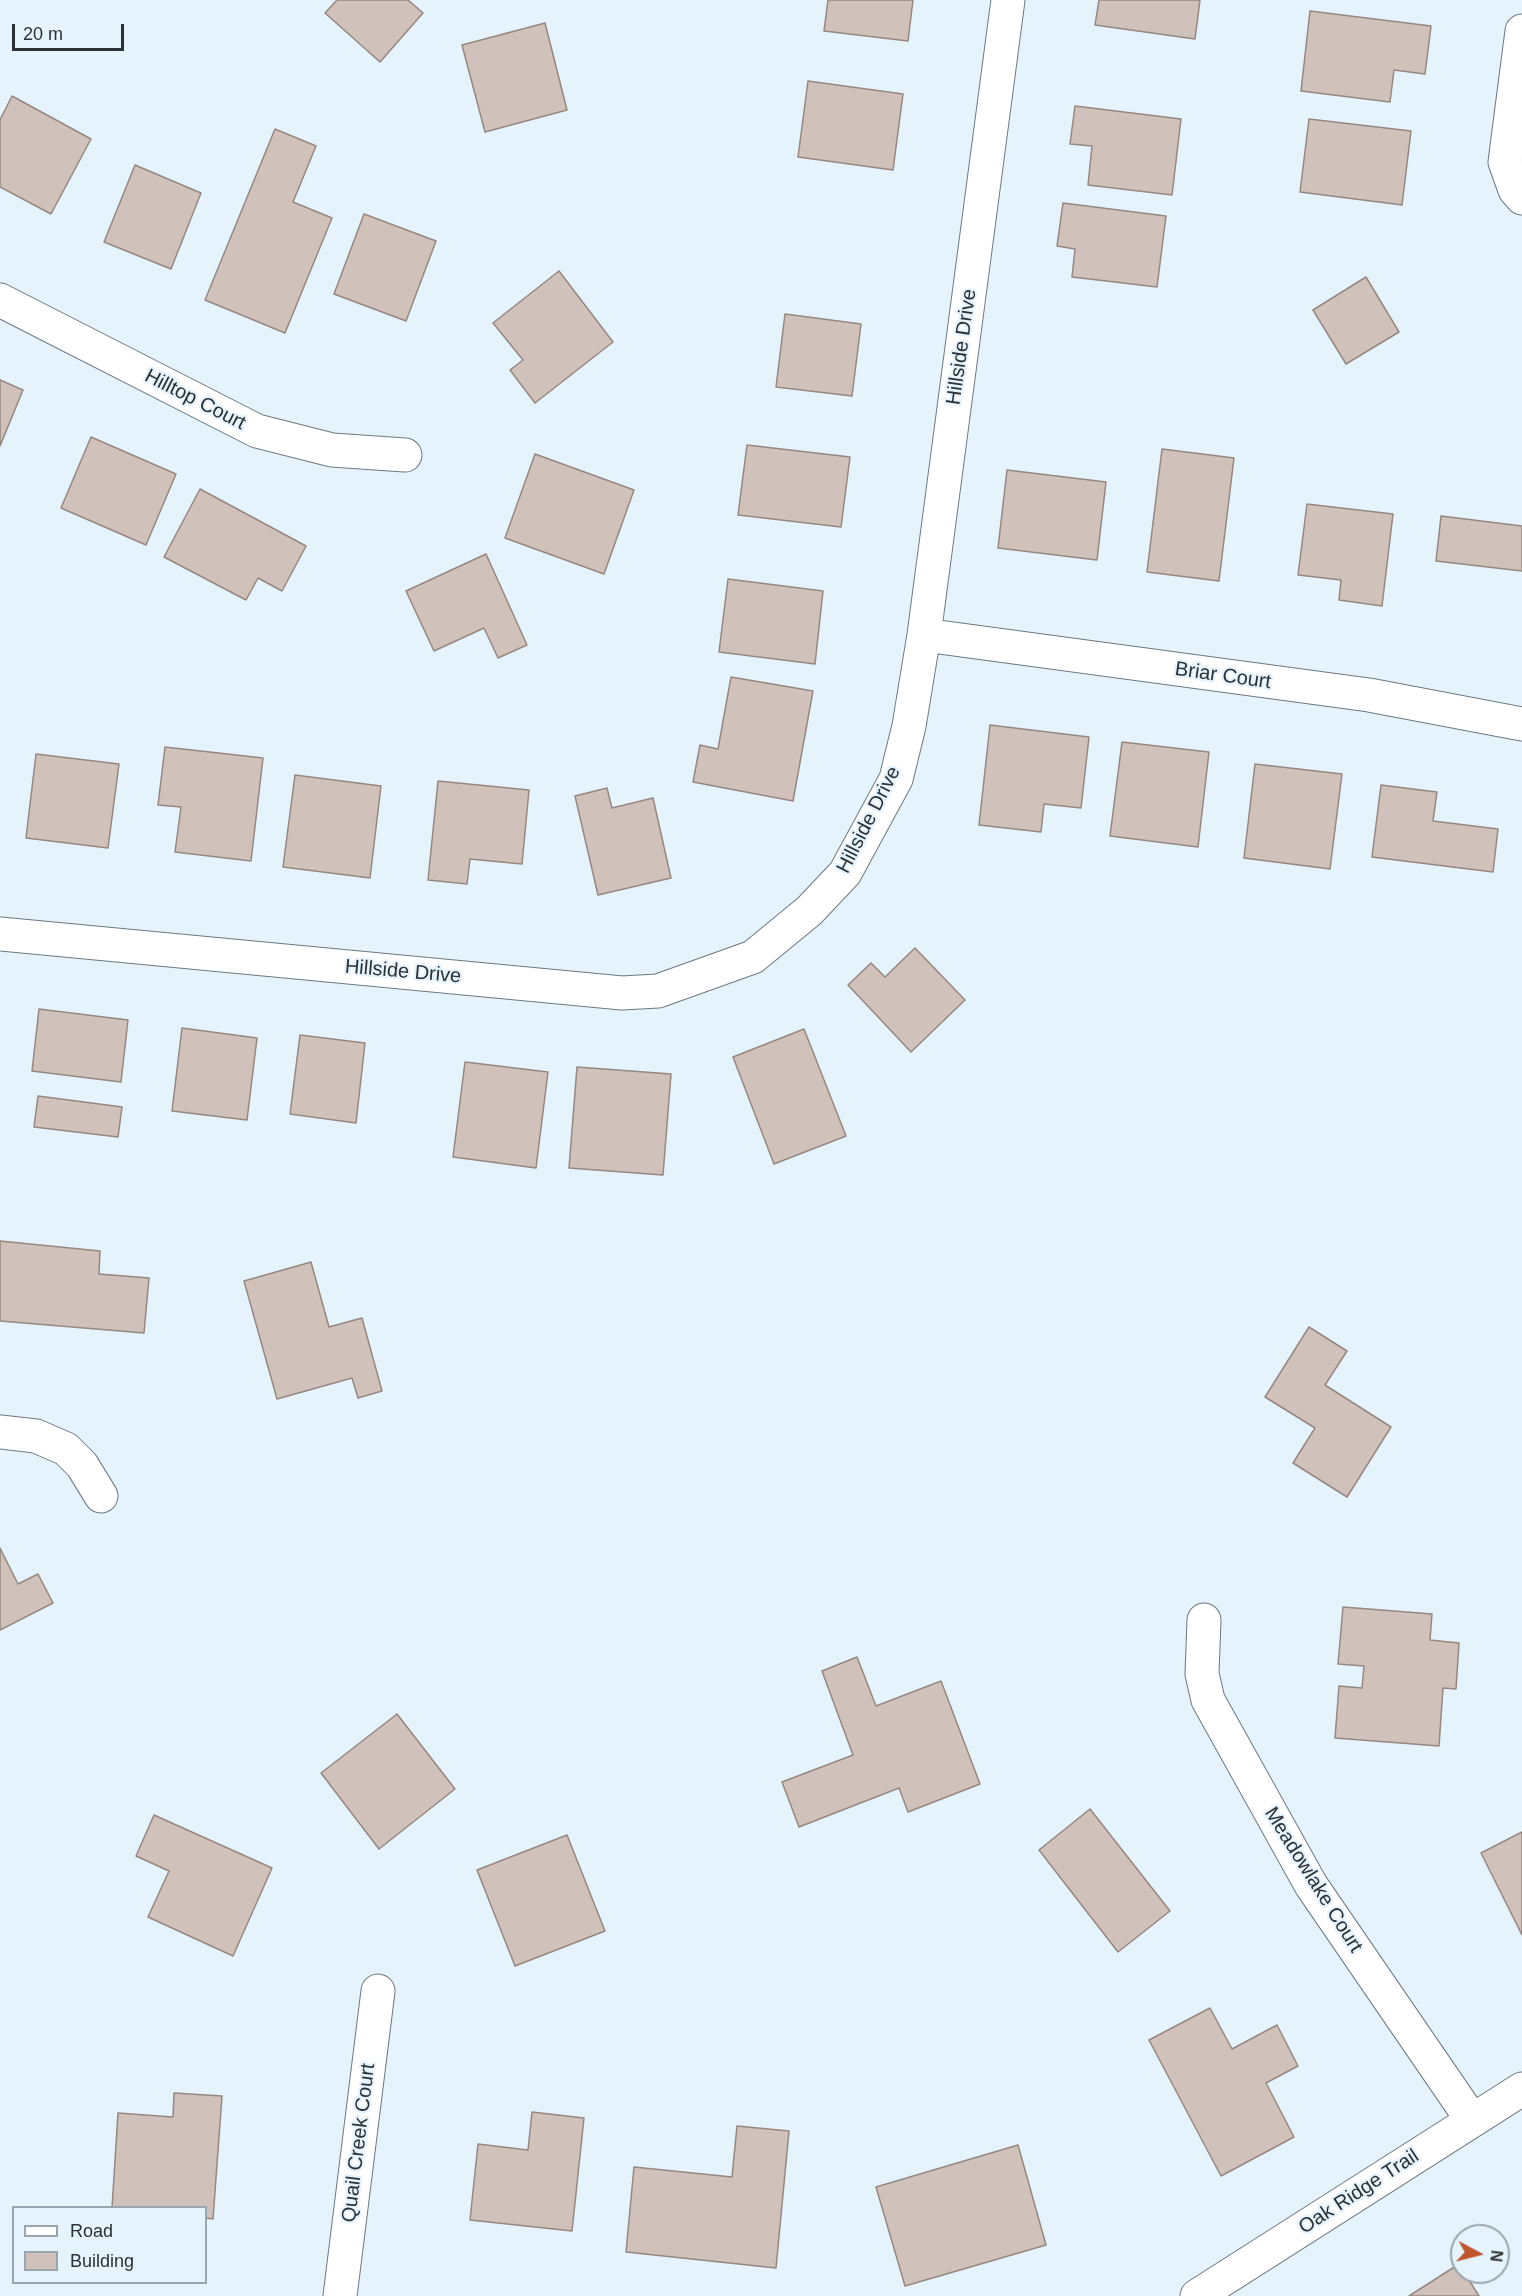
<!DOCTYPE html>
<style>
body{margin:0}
#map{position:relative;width:1522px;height:2296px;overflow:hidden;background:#e5f3fd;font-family:Arial,sans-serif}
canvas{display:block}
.legend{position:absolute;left:12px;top:2206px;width:195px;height:78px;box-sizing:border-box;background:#e5f3fd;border:2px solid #9ba5ad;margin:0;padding:8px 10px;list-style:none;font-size:18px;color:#2c3135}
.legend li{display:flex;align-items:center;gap:12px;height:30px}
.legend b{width:30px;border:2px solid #9ba5ad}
.north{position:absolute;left:1450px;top:2224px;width:60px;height:60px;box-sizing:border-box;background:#e5f3fd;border:2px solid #9ba5ad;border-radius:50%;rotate:97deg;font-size:16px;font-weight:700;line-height:24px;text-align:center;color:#2c3135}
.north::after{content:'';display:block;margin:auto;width:21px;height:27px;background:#be572d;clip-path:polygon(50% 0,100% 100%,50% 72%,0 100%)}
.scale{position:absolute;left:12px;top:24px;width:112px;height:27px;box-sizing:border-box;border:3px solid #2c3135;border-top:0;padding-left:8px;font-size:18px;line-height:21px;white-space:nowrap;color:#2c3135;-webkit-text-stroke:4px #e5f3fd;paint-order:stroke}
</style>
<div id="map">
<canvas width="1522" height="2296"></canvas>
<ul class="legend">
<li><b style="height:8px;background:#fff"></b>Road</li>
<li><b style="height:16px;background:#d1c1bb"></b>Building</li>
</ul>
<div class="north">N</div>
<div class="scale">20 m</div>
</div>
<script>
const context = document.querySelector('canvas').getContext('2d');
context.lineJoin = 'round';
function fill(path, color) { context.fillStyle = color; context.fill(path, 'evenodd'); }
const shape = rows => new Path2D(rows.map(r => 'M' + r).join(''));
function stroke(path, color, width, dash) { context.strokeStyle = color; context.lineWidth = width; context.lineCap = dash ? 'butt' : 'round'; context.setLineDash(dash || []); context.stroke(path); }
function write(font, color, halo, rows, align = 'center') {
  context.font = font + ' Arial,sans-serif'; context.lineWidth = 4.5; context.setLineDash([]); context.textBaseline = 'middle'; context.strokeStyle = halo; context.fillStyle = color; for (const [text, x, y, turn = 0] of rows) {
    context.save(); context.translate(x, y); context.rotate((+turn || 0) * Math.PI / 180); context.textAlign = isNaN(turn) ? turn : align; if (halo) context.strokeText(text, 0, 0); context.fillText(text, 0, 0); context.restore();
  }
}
const building = shape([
 [337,0,408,0,423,13,380,62,325,13,337,0],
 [828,0,913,0,908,41,824,31,828,0],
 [1099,0,1200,0,1195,39,1095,25,1099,0],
 [1310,11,1431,26,1425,74,1394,70,1390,102,1301,91,1310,11],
 [545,23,567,110,485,132,462,45,545,23],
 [808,81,903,94,893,170,798,157,808,81],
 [12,96,91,139,51,214,0,187,0,120,12,96],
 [1075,106,1181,119,1172,195,1088,185,1092,146,1070,144,1075,106],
 [1309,119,1411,131,1402,205,1300,192,1309,119],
 [275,129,316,146,293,202,332,218,285,333,205,300,275,129],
 [135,165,201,193,171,269,104,242,135,165],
 [1063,203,1166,216,1157,287,1072,277,1075,249,1057,246,1063,203],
 [364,214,436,241,406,321,334,294,364,214],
 [559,271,613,342,535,403,510,370,523,360,493,323,559,271],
 [1366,277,1399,332,1346,364,1313,310,1366,277],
 [785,314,861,324,852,396,776,387,785,314],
 [0,380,23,390,0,446,0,380],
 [91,437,176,474,146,545,61,508,91,437],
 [747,445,850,457,841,527,738,515,747,445],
 [1162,449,1234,458,1219,581,1147,572,1162,449],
 [535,454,634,490,604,574,505,538,535,454],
 [1007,470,1106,482,1097,560,998,548,1007,470],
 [200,489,306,546,282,591,258,578,246,600,164,557,200,489],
 [1307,504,1393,514,1382,606,1339,600,1341,580,1298,575,1307,504],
 [1441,516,1522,526,1522,571,1436,561,1441,516],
 [486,554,527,645,498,658,484,628,434,651,406,591,486,554],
 [728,579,823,591,815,664,719,652,728,579],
 [731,677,813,691,793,801,693,782,700,745,718,749,731,677],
 [990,725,1089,737,1081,808,1044,804,1041,832,979,825,990,725],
 [1122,742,1209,752,1198,847,1110,836,1122,742],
 [165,747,263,758,251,861,175,852,181,807,158,805,165,747],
 [36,754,119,764,108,848,26,838,36,754],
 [1255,764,1342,774,1330,869,1244,858,1255,764],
 [295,775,381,786,370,878,283,867,295,775],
 [438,781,529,790,522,864,470,859,467,884,428,880,438,781],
 [1381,785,1437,792,1433,821,1498,829,1493,872,1372,857,1381,785],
 [607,788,612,808,653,798,671,878,598,895,575,796,607,788],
 [915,948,965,1000,911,1052,848,985,871,963,885,977,915,948],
 [39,1009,128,1020,121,1082,32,1071,39,1009],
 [182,1028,257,1038,247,1120,172,1111,182,1028],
 [804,1029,846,1136,774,1164,733,1057,804,1029],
 [300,1035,365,1043,356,1123,290,1114,300,1035],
 [465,1062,548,1072,536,1168,453,1157,465,1062],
 [577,1067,671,1074,663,1175,569,1168,577,1067],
 [38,1096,122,1107,118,1137,34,1127,38,1096],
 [0,1241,100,1251,99,1274,149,1278,144,1333,0,1321,0,1241],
 [311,1262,329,1327,362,1318,382,1391,358,1398,352,1378,277,1399,244,1281,311,1262],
 [1309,1327,1347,1351,1325,1385,1391,1427,1347,1497,1293,1463,1315,1428,1265,1397,1309,1327],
 [0,1548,18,1584,38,1574,53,1603,0,1630,0,1548],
 [1343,1607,1432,1614,1430,1640,1459,1643,1456,1689,1443,1688,1439,1746,1335,1738,1339,1686,1362,1688,1364,1666,1338,1664,1343,1607],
 [857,1657,876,1706,941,1681,980,1784,908,1812,899,1788,799,1827,782,1782,853,1755,822,1671,857,1657],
 [397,1714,455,1789,379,1849,321,1773,397,1714],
 [1090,1809,1170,1911,1118,1952,1039,1850,1090,1809],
 [154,1815,272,1868,233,1956,148,1917,169,1871,136,1856,154,1815],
 [1522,1832,1522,1935,1481,1853,1522,1832],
 [567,1835,605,1931,515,1966,477,1870,567,1835],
 [1210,2008,1232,2049,1277,2025,1298,2066,1266,2083,1294,2137,1221,2176,1149,2040,1210,2008],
 [174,2093,222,2096,213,2219,206,2218,206,2208,112,2208,118,2113,173,2117,174,2093],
 [532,2112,584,2118,572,2231,470,2220,478,2144,528,2150,532,2112],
 [737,2126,789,2131,776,2268,626,2252,634,2167,732,2177,737,2126],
 [1018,2145,1046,2245,905,2286,876,2187,1018,2145],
 [1459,2264,1479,2296,1409,2296,1459,2264]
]);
const minor = shape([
 [1522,31,1505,162,1515,190,1522,198],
 [0,300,257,431,332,450,405,455],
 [924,635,1369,695,1522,724],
 [0,934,622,993,658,991,753,957,809,911,845,873,896,779,909,726,924,635,1008,0],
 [0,1432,36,1436,66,1449,82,1465,101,1496],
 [1204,1620,1202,1674,1208,1700,1311,1885,1472,2120],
 [340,2296,378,1991],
 [1197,2296,1522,2089]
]);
const streetNames = [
 ["Hillside Drive",962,347,-82],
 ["Hilltop Court",195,400,27],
 ["Briar Court",1223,676,8],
 ["Hillside Drive",869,820,-63],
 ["Hillside Drive",403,972,5],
 ["Meadowlake Court",1313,1880,58],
 ["Quail Creek Court",359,2143,-83],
 ["Oak Ridge Trail",1359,2192,-33]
];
fill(building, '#d1c1bb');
stroke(building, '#968781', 1.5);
stroke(minor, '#6d7982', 35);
stroke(minor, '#fff', 33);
write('20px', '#2c3135', '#e5f3fd', streetNames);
</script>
